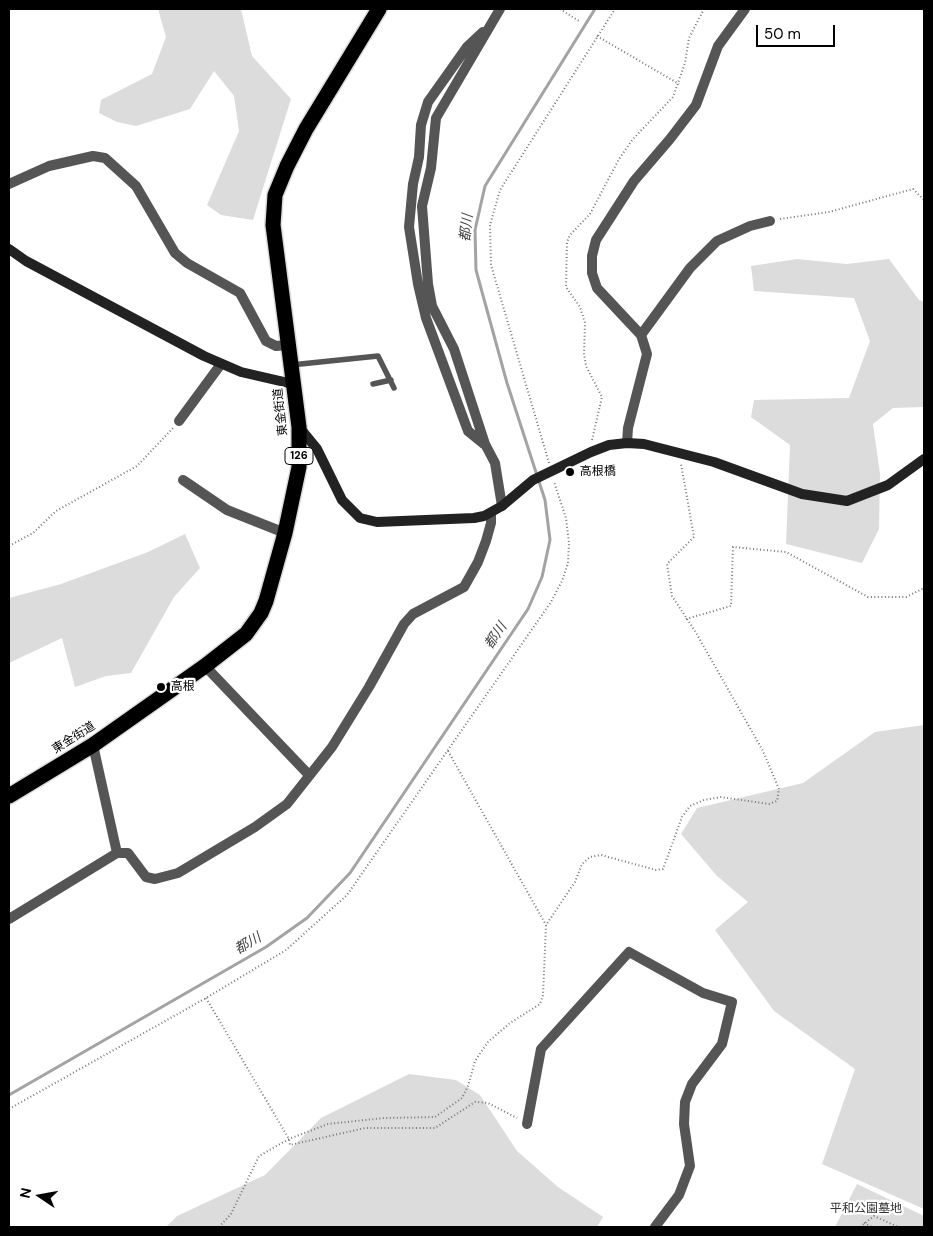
<!DOCTYPE html>
<meta charset="utf-8">
<style>
body{margin:0}
#map{position:relative;width:933px;height:1236px;overflow:hidden;background:#fff;font-family:"DM Sans",sans-serif}
canvas{display:block}
.frame{position:absolute;inset:0;border:10px solid #000;pointer-events:none}
.north{position:absolute;left:15px;top:1171px;width:50px;height:50px;-webkit-text-stroke:4px #fff;paint-order:stroke;rotate:282deg;font-size:14px;font-weight:700;line-height:20px;text-align:center;color:#000}
.north::after{content:'';display:block;margin:auto;width:18px;height:22px;background:#000;clip-path:polygon(50% 0,100% 100%,50% 72%,0 100%)}
.scale{position:absolute;left:756px;top:25px;width:79px;height:22px;box-sizing:border-box;border:2px solid #000;border-top:0;padding-left:6px;font-size:15px;line-height:18px;white-space:nowrap;color:#000;-webkit-text-stroke:4px #fff;paint-order:stroke}
</style>
<div id="map">
<canvas width="933" height="1236"></canvas>
<div class="frame"></div>
<div class="north">N</div>
<div class="scale">50 m</div>
</div>
<script>
const context = document.querySelector('canvas').getContext('2d');
context.lineJoin = 'round';
function fill(path, color) { context.fillStyle = color; context.fill(path, 'evenodd'); }
const shape = rows => new Path2D(rows.map(r => 'M' + r).join(''));
function stroke(path, color, width, dash) { context.strokeStyle = color; context.lineWidth = width; context.lineCap = dash ? 'butt' : 'round'; context.setLineDash(dash || []); context.stroke(path); }
function write(font, color, halo, rows, align = 'center') {
  context.font = font + ' "DM Sans","Noto Sans JP",sans-serif'; context.lineWidth = 4.5; context.setLineDash([]); context.textBaseline = 'middle'; context.strokeStyle = halo; context.fillStyle = color; for (const [text, x, y, turn = 0] of rows) {
    context.save(); context.translate(x, y); context.rotate((+turn || 0) * Math.PI / 180); context.textAlign = isNaN(turn) ? turn : align; if (halo) context.strokeText(text, 0, 0); context.fillText(text, 0, 0); context.restore();
  }
}
const green = shape([
 [158,9,241,9,252,56,291,99,253,220,221,215,207,205,239,131,234,96,214,71,190,109,136,126,117,122,99,113,101,100,152,74,166,37],
 [797,259,847,264,889,259,919,300,924,302,924,407,893,408,873,424,880,474,879,529,862,563,786,544,790,445,751,417,754,400,849,398,870,341,854,298,754,291,751,266],
 [185,534,200,568,174,597,131,673,106,676,75,687,62,638,9,663,9,598,61,584,148,552],
 [924,725,924,1209,822,1164,855,1069,774,1011,715,930,748,902,717,876,681,834,697,808,803,783,875,732],
 [409,1074,456,1080,480,1095,517,1151,558,1187,603,1217,597,1227,166,1227,177,1216,265,1175,321,1118],
 [857,1184,924,1216,924,1227,835,1227]
]);
const stream = shape([
 [9,1095,266,947,307,918,350,873,528,609,542,577,550,540,545,500,507,383,476,270,475,230,485,186,595,9]
]);
const path = shape([
 [560,9,579,21],
 [597,36,679,84],
 [780,219,829,212,913,189,924,200],
 [592,440,602,397,586,366,584,354,585,323,580,307,566,287,567,242,570,235,590,214,619,159,633,139,673,97,685,63,689,38,704,9],
 [549,463,491,265,490,225,500,190,615,9],
 [9,546,33,533,56,511,137,466,173,428],
 [686,619,731,606,733,547,786,552,868,597,906,597,924,588],
 [448,751,546,925],
 [206,998,289,1139,290,1145,365,1128,435,1128,475,1102,488,1103,517,1118],
 [9,1109,206,998,286,950,347,895,551,602,562,581,568,563,569,543,566,518,554,482],
 [864,1223,872,1227],
 [219,1227,231,1214,259,1156,289,1139,328,1124,384,1118,435,1117,462,1098,468,1086,475,1061,488,1042,510,1023,540,1004,543,995,546,925,575,882,582,864,590,857,601,855,656,870,663,869,682,817,690,806,704,800,721,797,769,804,777,801,779,789,763,751,695,631,672,596,667,564,694,537,681,464],
 [860,1227,874,1216,898,1227]
]);
const lane = shape([
 [291,365,378,356,394,388],
 [373,384,391,380]
]);
const street = shape([
 [500,9,436,118,431,168,422,206,428,284,432,306,454,349,485,444,495,463,502,506],
 [483,32,467,47,428,102,421,125,419,157,413,184,409,227,418,284,426,318,468,431,484,444],
 [9,184,49,166,93,156,105,158,136,186,175,253,187,263,240,293,266,341,276,346,288,345],
 [641,335,690,268,717,241,750,226,770,221],
 [179,421,221,364],
 [627,443,628,428,647,354,641,335,597,288,592,273,592,256,596,240,634,181,670,139,696,105,718,46,745,9],
 [183,480,227,510,285,533],
 [205,666,309,775],
 [93,745,117,853],
 [9,919,117,853,128,853,146,877,155,879,178,873,255,827,287,804,332,747,369,687,404,624,413,614,464,587,478,562,486,541,491,523,491,513],
 [527,1124,541,1049,629,952,703,993,732,1002,722,1044,692,1084,685,1102,684,1124,690,1166,679,1195,655,1227]
]);
const secondary = shape([
 [9,249,26,261,204,356,241,372,293,384],
 [299,427,317,449,342,500,360,518,377,522,474,518,484,516,502,506,533,480,591,452,609,445,627,443,644,444,714,462,802,494,847,501,888,485,924,459]
]);
const highway = shape([
 [9,796,93,745,205,666,246,634,261,613,266,601,285,533,299,467,299,427,273,225,275,195,287,166,306,129,379,9]
]);
const markers = [
 [570,472,5,"#000"],
 [161,687,5,"#000"]
];
const shields = [
 [299,456,28]
];
const shieldNames = [
 ["126",299,456]
];
const streetNames = [
 ["東金街道",281,412,-96],
 ["東金街道",74,738,-32]
];
const poiNames = [
 ["高根橋",580,472],
 ["高根",171,687]
];
const parkNames = [
 ["平和公園墓地",866,1209]
];
const waterNames = [
 ["都川",467,228,-84],
 ["都川",496,636,-56],
 ["都川",248,944,-31]
];
fill(green, '#dcdcdc');
stroke(stream, '#a3a3a3', 3);
stroke(highway, '#dbdbdb', 18);
stroke(path, '#777', 2, [1, 2.5]);
stroke(lane, '#555', 5.5);
stroke(street, '#555', 10);
stroke(secondary, '#222', 10);
stroke(highway, '#000', 15);
for (const [x, y, r, color] of markers) { const dot = new Path2D(); dot.arc(x, y, r, 0, 2 * Math.PI); context.fillStyle = color; context.fill(dot); stroke(dot, '#fff', 2); }
for (const [x, y, w] of shields) { const box = new Path2D(); box.roundRect(x - w / 2, y - 8.5, w, 17, 4); context.fillStyle = '#fff'; context.fill(box); stroke(box, '#000', 1); }
write('bold 11px', '#000', null, shieldNames);
write('12px', '#000', '#fff', streetNames);
write('12px', '#000', '#fff', poiNames, 'left');
write('12px', '#333', '#fff', parkNames);
write('italic 14px', '#444', '#fff', waterNames);
</script>
